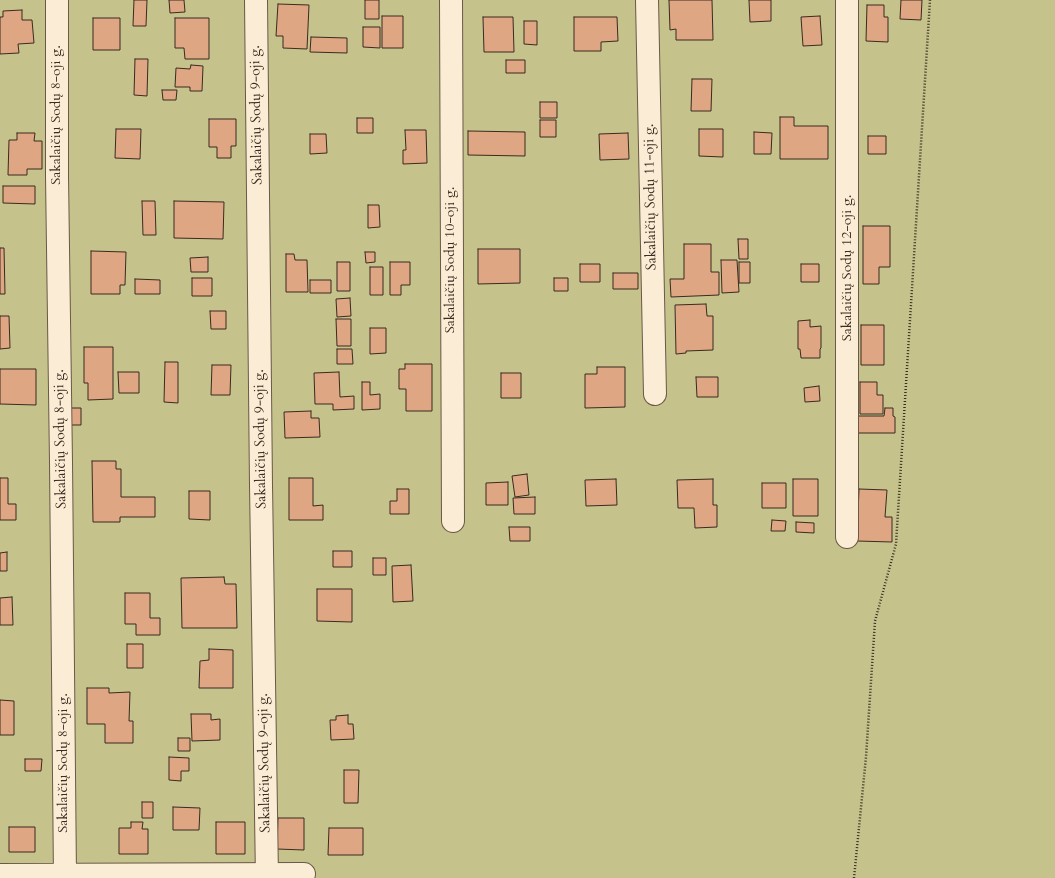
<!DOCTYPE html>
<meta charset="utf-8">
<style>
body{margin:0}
canvas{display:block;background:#f9e4bf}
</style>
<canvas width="1055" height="878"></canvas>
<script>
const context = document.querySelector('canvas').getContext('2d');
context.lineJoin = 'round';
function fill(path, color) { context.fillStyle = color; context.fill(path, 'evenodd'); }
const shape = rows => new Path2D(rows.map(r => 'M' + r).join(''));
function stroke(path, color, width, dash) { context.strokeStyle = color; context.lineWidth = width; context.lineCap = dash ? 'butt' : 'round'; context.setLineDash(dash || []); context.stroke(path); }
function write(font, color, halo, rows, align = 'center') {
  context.font = font + ' Cardo,serif'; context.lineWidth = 3.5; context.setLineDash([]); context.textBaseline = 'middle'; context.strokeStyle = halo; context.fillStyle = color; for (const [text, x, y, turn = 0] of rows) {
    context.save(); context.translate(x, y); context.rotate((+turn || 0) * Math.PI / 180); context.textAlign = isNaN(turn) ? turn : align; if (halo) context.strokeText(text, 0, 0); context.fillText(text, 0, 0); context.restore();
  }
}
const green = shape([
 [0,0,1055,0,1055,878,0,878]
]);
const building = shape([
 [134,0,147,0,146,26,133,26,134,0],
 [169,0,184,0,185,12,170,13,169,0],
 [365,0,379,0,379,19,365,19,365,0],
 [669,0,712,0,713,40,676,40,676,29,670,30,669,0],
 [749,0,771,0,771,21,750,22,749,0],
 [901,0,922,0,921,20,900,19,901,0],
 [278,4,309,5,307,49,283,48,283,36,276,36,278,4],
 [867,5,884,5,884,17,888,17,888,42,866,41,867,5],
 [22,10,22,20,32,20,34,43,18,44,19,53,0,54,0,17,3,17,3,11,22,10],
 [382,16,403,16,403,48,382,48,382,16],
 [820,16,822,45,803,46,801,17,820,16],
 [483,17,513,17,514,52,484,52,483,17],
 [574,17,617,17,618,41,601,42,601,51,574,51,574,17],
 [93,18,120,18,120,50,93,50,93,18],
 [175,18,209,18,209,59,185,59,184,48,175,48,175,18],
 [524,21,537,21,537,45,524,44,524,21],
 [363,27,380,27,380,48,363,47,363,27],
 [311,37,347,38,347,53,310,52,311,37],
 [135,59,148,59,147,96,134,95,135,59],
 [506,60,525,60,525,73,506,73,506,60],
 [191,65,203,66,202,91,190,91,190,87,175,87,176,68,190,69,191,65],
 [692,79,712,79,711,111,691,111,692,79],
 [162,90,177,90,176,100,163,100,162,90],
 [540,102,557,102,557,118,540,118,540,102],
 [780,117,794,117,794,126,828,126,828,159,780,159,780,117],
 [357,118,373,118,373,133,357,133,357,118],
 [209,119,236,119,236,146,231,146,231,158,217,158,217,147,209,147,209,119],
 [540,120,556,120,556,137,540,137,540,120],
 [116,129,141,129,140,159,115,158,116,129],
 [699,129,723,129,723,157,699,156,699,129],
 [405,130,426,130,427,163,403,164,403,150,406,150,405,130],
 [468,131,525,132,525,156,468,155,468,131],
 [754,132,772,133,771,154,754,154,754,132],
 [17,133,35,133,34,141,42,141,42,169,27,169,27,175,8,175,9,140,17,140,17,133],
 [628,133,629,159,600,160,599,134,628,133],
 [310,134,326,134,327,153,310,154,310,134],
 [868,136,886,136,886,154,868,154,868,136],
 [3,186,35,186,35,204,3,203,3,186],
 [142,201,155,201,156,235,143,235,142,201],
 [174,201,224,202,223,239,174,238,174,201],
 [368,205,379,205,380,227,368,228,368,205],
 [863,226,890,226,890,267,879,267,879,284,863,284,863,226],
 [738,239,748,239,748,259,739,259,738,239],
 [684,244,711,244,711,272,719,272,719,295,671,297,670,279,684,279,684,244],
 [0,248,4,248,5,294,0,294,0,248],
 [478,249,520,249,520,283,478,284,478,249],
 [91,251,126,252,125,285,120,285,120,294,91,294,91,251],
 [365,252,375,252,375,262,366,263,365,252],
 [286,254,294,254,295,260,307,260,308,292,286,292,286,254],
 [208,257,208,272,191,272,190,258,208,257],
 [721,260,737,260,739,292,722,293,721,260],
 [337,262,350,262,350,291,337,291,337,262],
 [390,262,410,262,410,285,401,285,401,295,390,295,390,262],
 [739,262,750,262,750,283,739,283,739,262],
 [580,264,600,264,600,282,580,282,580,264],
 [801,264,819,264,819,282,801,282,801,264],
 [370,267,383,267,383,295,370,295,370,267],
 [613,273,638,273,638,289,613,289,613,273],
 [192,278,212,278,212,296,192,296,192,278],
 [554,278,568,278,568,291,554,291,554,278],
 [135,279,160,280,160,294,135,294,135,279],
 [310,280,331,280,331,293,310,293,310,280],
 [350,298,351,316,337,317,336,299,350,298],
 [706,304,707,316,713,316,713,350,686,351,686,353,676,354,675,305,706,304],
 [210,311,226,311,226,329,211,329,210,311],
 [0,316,9,316,10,348,0,349,0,316],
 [336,319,351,319,351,346,337,346,336,319],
 [810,320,810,327,821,326,821,348,820,349,820,358,801,358,800,349,798,349,798,321,810,320],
 [861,325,884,325,884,365,861,365,861,325],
 [370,328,386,328,386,353,370,354,370,328],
 [84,347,113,347,113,399,88,400,88,383,84,383,84,347],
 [337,349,352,349,353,364,337,364,337,349],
 [165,362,178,362,178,403,164,402,165,362],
 [405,364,432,364,432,411,406,411,406,389,399,389,399,369,405,369,405,364],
 [212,365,231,365,230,395,211,395,212,365],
 [597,367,625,367,625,407,585,408,585,374,597,374,597,367],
 [0,369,36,369,36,405,0,404,0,369],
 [118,372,139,372,139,393,119,393,118,372],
 [339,372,340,397,354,396,354,409,333,410,333,404,315,404,314,373,339,372],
 [501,373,521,373,521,398,501,398,501,373],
 [696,377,718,377,718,397,697,397,696,377],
 [362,382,370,382,370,395,380,394,380,409,362,410,362,382],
 [860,382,877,382,877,395,883,395,883,414,860,414,860,382],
 [819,386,820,401,805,402,804,388,819,386],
 [69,408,81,408,81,425,68,425,69,408],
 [885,408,893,408,893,416,895,417,895,433,854,433,854,416,884,416,885,408],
 [311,411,311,418,319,418,320,437,285,438,284,412,311,411],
 [92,461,116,461,116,469,121,469,121,497,155,497,155,517,120,517,120,522,93,522,92,461],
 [527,474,529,495,515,497,512,476,527,474],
 [0,478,8,478,8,504,16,504,16,520,0,520,0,478],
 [289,478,313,478,313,506,323,505,323,520,289,520,289,478],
 [616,479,617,505,586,506,585,480,616,479],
 [713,479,713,505,717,505,717,527,695,528,694,508,678,508,677,480,713,479],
 [793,479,818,479,818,516,793,516,793,479],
 [508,482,508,505,486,505,486,483,508,482],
 [762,483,786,483,786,508,762,508,762,483],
 [397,489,409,489,409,514,390,514,390,501,397,501,397,489],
 [859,489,887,490,885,517,892,517,892,542,857,541,859,489],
 [189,491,210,491,210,520,189,519,189,491],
 [535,497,535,514,514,514,513,498,535,497],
 [772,520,786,521,785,531,771,531,772,520],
 [796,522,814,523,814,533,796,532,796,522],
 [509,527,530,527,530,541,510,541,509,527],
 [333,551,352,551,352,567,333,567,333,551],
 [7,552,7,571,0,571,0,553,7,552],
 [373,558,386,558,386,575,373,575,373,558],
 [411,565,413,601,393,602,392,566,411,565],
 [224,577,225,584,236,584,237,628,182,628,181,578,224,577],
 [317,589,352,589,352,622,317,621,317,589],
 [125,593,150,593,150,618,160,618,160,635,136,635,136,624,125,624,125,593],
 [12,597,13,625,0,625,0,598,12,597],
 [127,644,143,644,143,668,127,668,127,644],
 [209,649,233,650,233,688,199,688,200,661,209,660,209,649],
 [87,688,109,688,109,693,130,692,129,721,133,721,133,743,105,743,105,724,87,724,87,688],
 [0,700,14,701,14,735,0,735,0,700],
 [191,714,211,714,211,720,220,719,220,740,192,741,191,714],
 [348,715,348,724,353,724,354,739,331,740,330,720,336,720,336,716,348,715],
 [178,738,190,738,190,751,178,751,178,738],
 [169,757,189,758,189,771,181,771,181,781,169,780,169,757],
 [25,759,42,759,41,771,25,771,25,759],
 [344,770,359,770,358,803,344,803,344,770],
 [142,802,153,802,153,818,142,818,142,802],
 [173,807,200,808,199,830,173,830,173,807],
 [278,818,304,818,304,850,277,849,278,818],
 [131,822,143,822,142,829,148,829,148,854,119,854,119,828,131,828,131,822],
 [216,822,245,822,245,854,216,854,216,822],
 [9,827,35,827,35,852,9,852,9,827],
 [329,828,363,828,363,855,328,855,329,828]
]);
const path = shape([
 [854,878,866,757,875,621,896,544,930,0]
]);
const street = shape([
 [57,0,57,176,61,462,65,878],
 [256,0,261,485,267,878],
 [451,0,453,521],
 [647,0,655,394],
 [847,537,847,0],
 [0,875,304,874]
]);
const streetNames = [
 ["Sakalaičių Sodų 8-oji g.",57,115,-90],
 ["Sakalaičių Sodų 9-oji g.",257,115,-91],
 ["Sakalaičių Sodų 11-oji g.",651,197,-91],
 ["Sakalaičių Sodų 10-oji g.",451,260,-90],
 ["Sakalaičių Sodų 12-oji g.",848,268,-90],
 ["Sakalaičių Sodų 8-oji g.",61,439,-91],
 ["Sakalaičių Sodų 9-oji g.",261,439,-91],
 ["Sakalaičių Sodų 8-oji g.",64,763,-90],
 ["Sakalaičių Sodų 9-oji g.",265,763,-91]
];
fill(green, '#c5c28c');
fill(building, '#dea682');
stroke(building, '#3b2b20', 1);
stroke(street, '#6a5948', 24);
stroke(path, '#3b2b20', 2.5, [1, 2]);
stroke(street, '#fbedd5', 22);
write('14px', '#3b2b20', '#fbedd5', streetNames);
</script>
